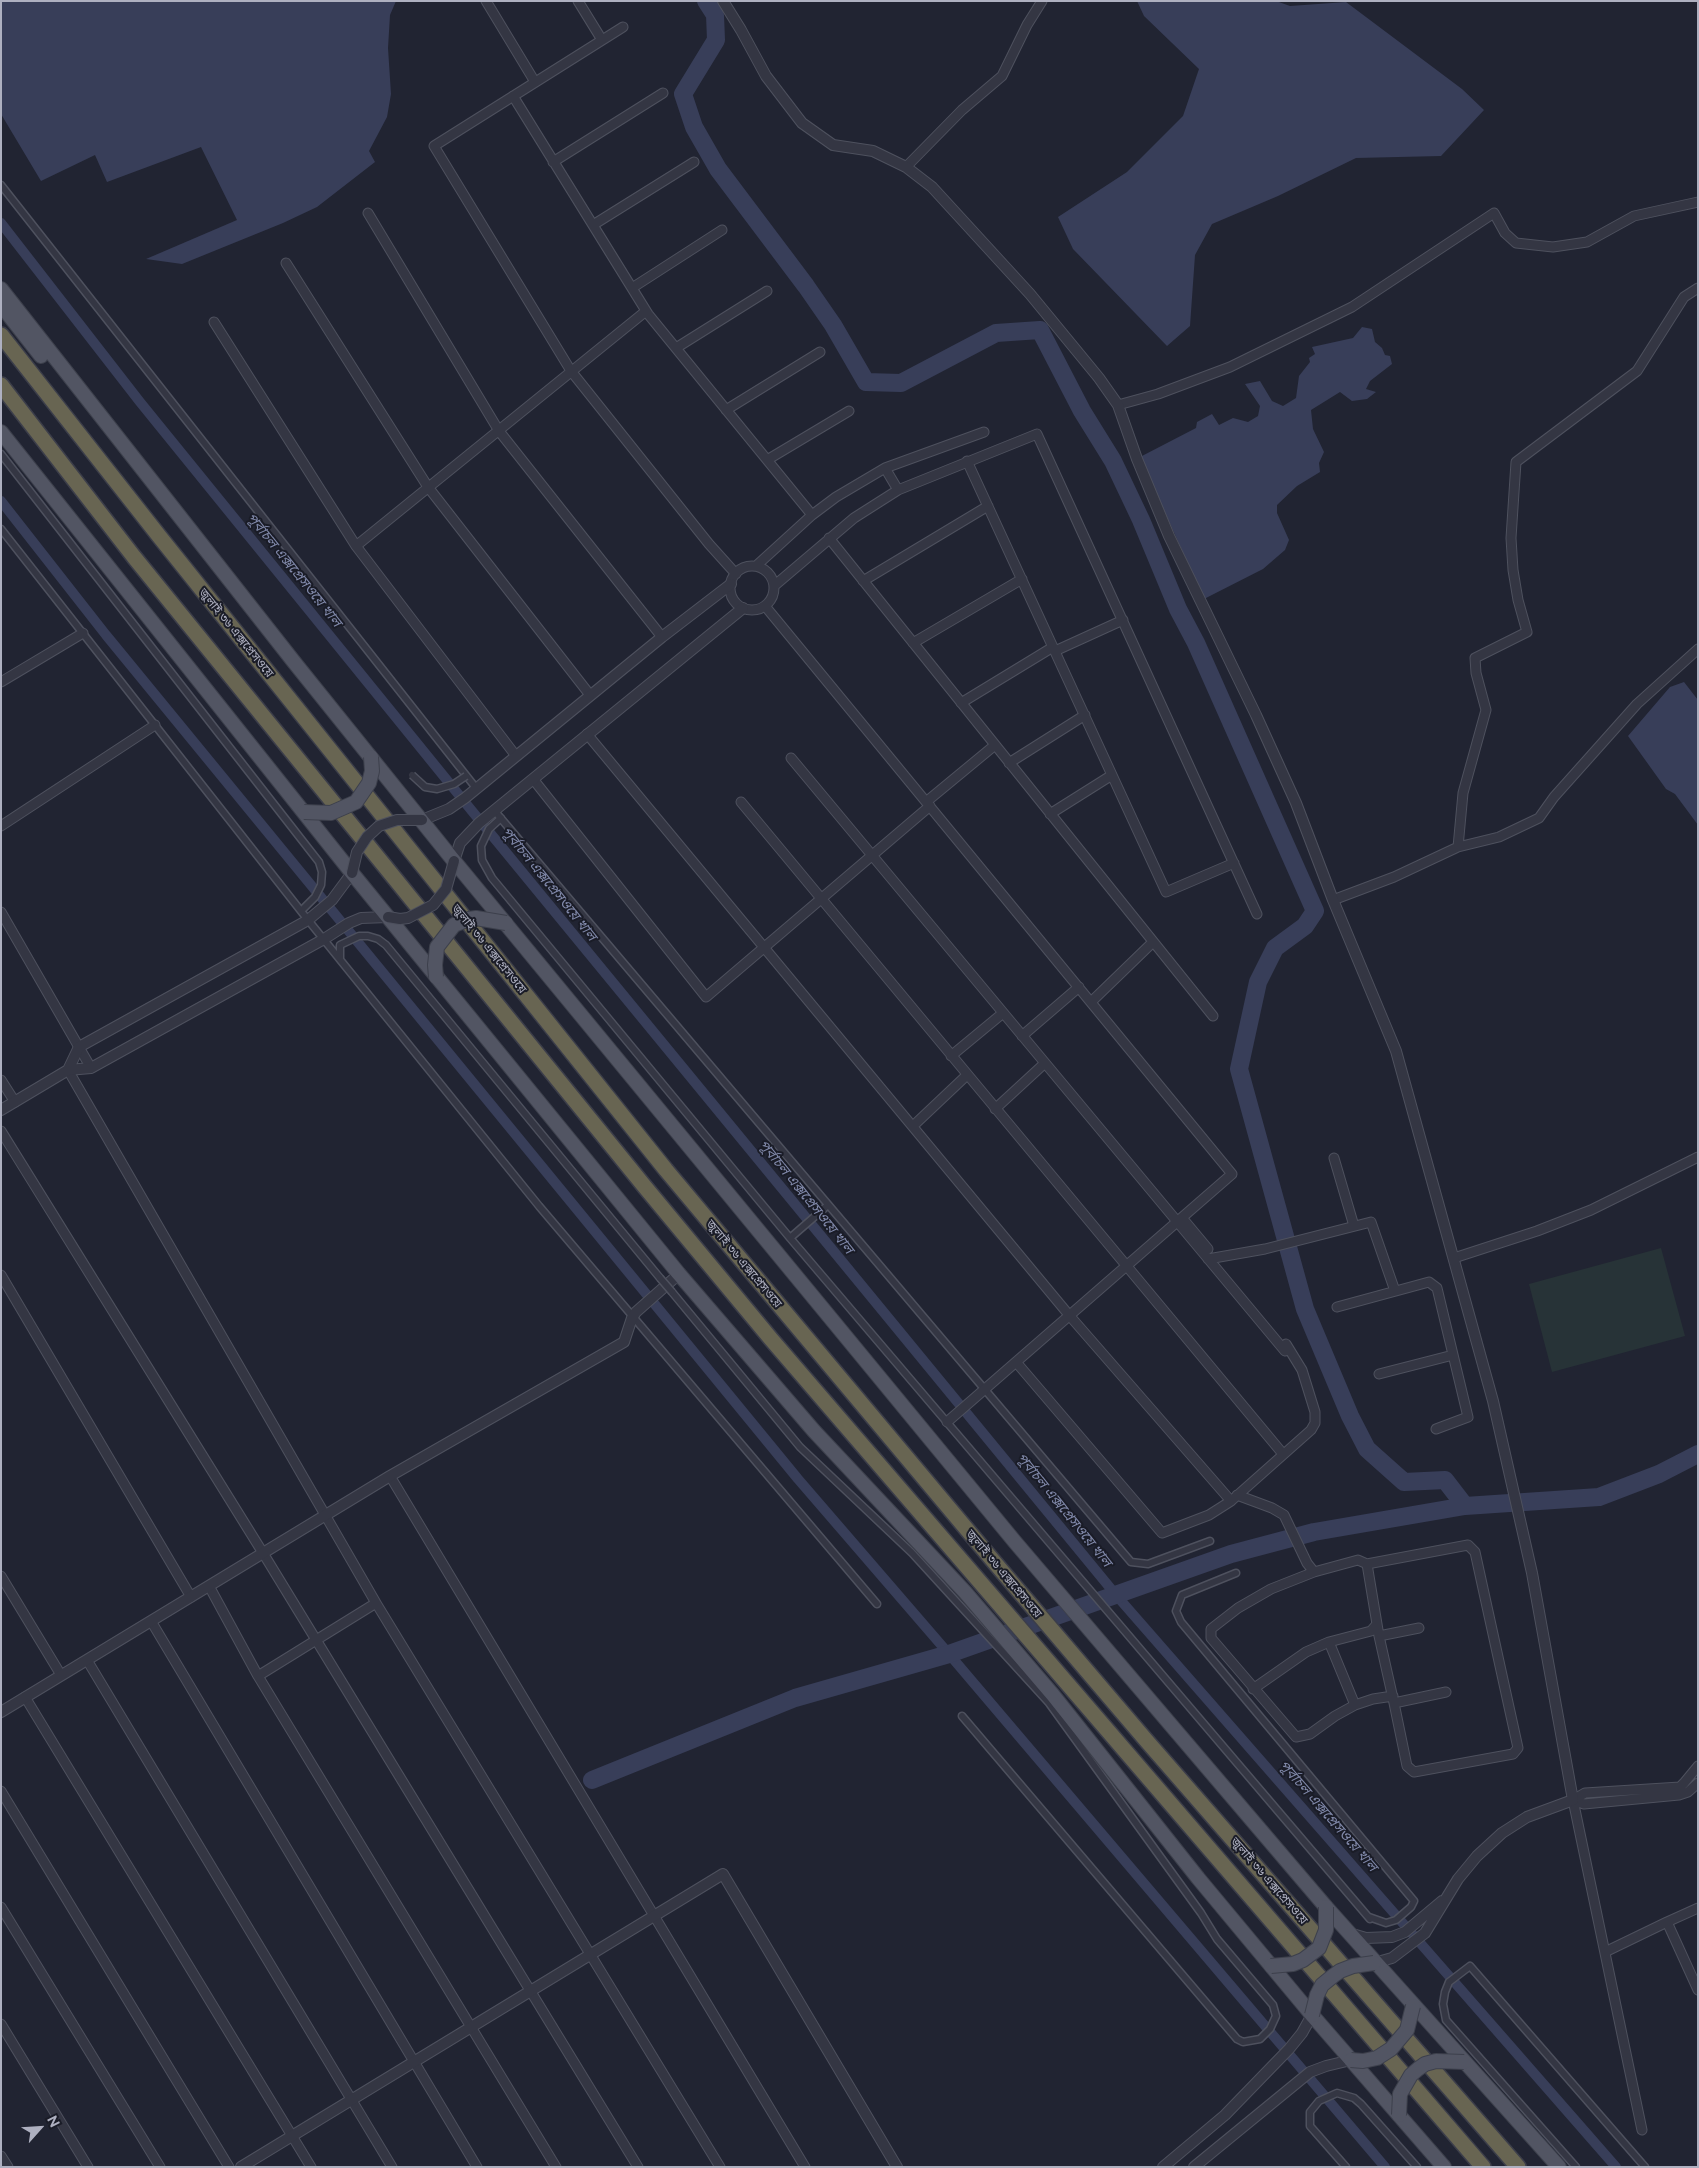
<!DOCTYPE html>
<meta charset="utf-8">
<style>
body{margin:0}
#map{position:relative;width:1699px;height:2168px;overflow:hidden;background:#212432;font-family:Raleway,sans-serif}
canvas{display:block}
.frame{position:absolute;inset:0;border:2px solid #aeb0c0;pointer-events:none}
.north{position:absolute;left:15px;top:2103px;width:50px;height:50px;-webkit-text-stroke:4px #1a1c27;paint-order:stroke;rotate:64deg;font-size:14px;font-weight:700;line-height:20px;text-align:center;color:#aeb0c0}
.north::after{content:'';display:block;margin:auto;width:18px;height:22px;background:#aeb0c0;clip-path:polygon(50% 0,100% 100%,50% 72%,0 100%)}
</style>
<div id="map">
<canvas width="1699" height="2168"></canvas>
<div class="frame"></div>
<div class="north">N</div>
</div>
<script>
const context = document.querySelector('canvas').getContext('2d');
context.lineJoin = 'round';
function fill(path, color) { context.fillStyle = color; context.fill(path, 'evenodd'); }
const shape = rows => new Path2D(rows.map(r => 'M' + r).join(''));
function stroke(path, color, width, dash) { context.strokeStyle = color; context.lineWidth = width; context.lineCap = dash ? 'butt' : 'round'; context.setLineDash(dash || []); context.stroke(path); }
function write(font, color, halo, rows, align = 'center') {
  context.font = font + ' Raleway,"Noto Sans Bengali",sans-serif'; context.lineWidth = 4; context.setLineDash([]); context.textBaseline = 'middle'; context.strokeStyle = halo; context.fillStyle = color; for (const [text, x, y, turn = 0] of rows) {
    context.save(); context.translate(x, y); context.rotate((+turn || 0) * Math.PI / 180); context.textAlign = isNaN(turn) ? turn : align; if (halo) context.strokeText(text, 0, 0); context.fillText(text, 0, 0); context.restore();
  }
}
const green = shape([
 [1661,1248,1685,1336,1552,1372,1529,1284]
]);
const water = shape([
 [1,1,396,1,390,15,388,48,391,94,387,117,369,151,375,162,317,207,283,223,182,264,146,259,237,220,201,147,107,182,95,155,41,181,1,114],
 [1137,1,1276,1,1290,6,1346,2,1462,89,1484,110,1441,156,1356,158,1278,196,1212,224,1195,255,1190,326,1167,346,1073,249,1058,217,1127,172,1183,116,1199,69,1144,16],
 [1362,327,1372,329,1375,342,1382,348,1385,355,1390,356,1392,364,1370,381,1366,389,1376,392,1367,399,1352,401,1340,392,1311,410,1313,429,1324,452,1319,463,1320,472,1297,486,1277,505,1277,513,1289,540,1285,550,1263,569,1204,599,1140,457,1196,428,1197,422,1212,414,1219,425,1233,418,1248,422,1258,416,1260,406,1245,384,1260,381,1272,401,1283,406,1296,398,1299,376,1310,362,1309,358,1315,354,1312,347,1353,338],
 [1684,682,1698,700,1698,825,1675,794,1666,789,1628,736,1670,687]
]);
const canal = shape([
 [1,223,140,402,472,811,1116,1595,1616,2167],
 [1,501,106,635,798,1479,949,1654,1385,2167]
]);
const river = shape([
 [706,1,715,15,716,40,683,94,694,127,718,169,806,286,833,325,866,382,901,383,996,333,1040,330,1082,411,1113,461,1141,520,1178,609,1196,643,1315,911,1305,926,1275,948,1258,982,1239,1069,1305,1309,1350,1416,1367,1449,1404,1482,1445,1480,1465,1506],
 [592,1780,795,1698,949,1654,1231,1554,1314,1532,1465,1506,1599,1497,1659,1474,1698,1454]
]);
const pedestrian = shape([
 [1,185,476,788],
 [1,454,319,862,322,872,321,885,315,897,301,911],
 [1,529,308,920,539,1206,877,1604],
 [498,815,1131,1562,1148,1564,1210,1541],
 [501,818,489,829,481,846,482,860,492,878,790,1238,1370,1919],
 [340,958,340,945,359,936,368,936,378,939,386,945,660,1278],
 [790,1238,828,1205],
 [672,1292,800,1447,912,1553,1049,1703,1201,1913,1217,1939,1273,2005,1276,2016,1270,2029,1260,2039,1243,2042,1237,2039,962,1716],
 [1236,1573,1182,1595,1176,1611,1181,1622,1414,1901,1411,1907,1396,1920,1386,1923,1369,1917],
 [1346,2167,1310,2126,1310,2112,1319,2101,1337,2093,1354,2098,1361,2104,1417,2167],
 [1576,2167,1446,2020,1443,2004,1445,1992,1449,1982,1470,1966,1645,2167]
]);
const minor = shape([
 [486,1,535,82],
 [578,1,602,40],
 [623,27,434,146,571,371,709,544,736,574],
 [513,96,648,314,812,515],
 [553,162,663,93],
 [906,167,962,110,1002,76,1027,25,1042,1],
 [368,213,499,431,662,637],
 [593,225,694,162],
 [286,263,428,487,590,695],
 [632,288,722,230],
 [214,322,356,546,516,756],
 [676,348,767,291],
 [1118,405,1158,394,1230,367,1352,307,1494,213,1505,233,1516,243,1553,247,1587,242,1634,216,1698,202],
 [726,410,820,352],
 [767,460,849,411],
 [967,461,1166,892,1234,863],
 [885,468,898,490],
 [829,538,1213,1016],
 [356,546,646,311],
 [756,566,812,515,836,497,885,468,984,432],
 '730 588a22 22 0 1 1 44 0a22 22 0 1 1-44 0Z',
 [863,581,988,506],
 [774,586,854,518,898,490,1037,434,1257,914],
 [765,606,1232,1174,947,1422],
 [913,643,1022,579],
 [1055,651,1123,620],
 [1,682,83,633],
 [961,703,1053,647],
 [587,734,1069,1315,1231,1501],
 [791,758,1285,1351],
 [1009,763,1085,715],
 [533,779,706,997,930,806],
 [741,802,1283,1454],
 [926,802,995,745],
 [1050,814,1112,775],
 [1,826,155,725],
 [1458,847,1463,793,1486,710,1476,673,1475,658,1527,632,1518,600,1513,570,1511,538,1516,462,1637,371,1684,297,1698,288],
 [1333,900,1394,877,1458,847,1499,837,1539,818,1554,797,1637,704,1698,649],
 [1,912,91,1068],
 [1091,1002,1153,942],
 [1022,1036,1079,987],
 [951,1056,1003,1013],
 [68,1070,376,1603,720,2167],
 [1,1080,15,1102],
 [995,1109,1045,1063],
 [913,1126,967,1075],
 [1,1131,263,1553,638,2167],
 [1334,1158,1354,1226],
 [1183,1219,1208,1249],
 [1454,1258,1537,1231,1591,1210,1698,1157],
 [1208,1259,1265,1249,1371,1222,1395,1291],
 [1,1275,191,1597],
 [1337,1307,1429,1282,1437,1288,1468,1417,1436,1429],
 [1016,1362,1162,1533,1209,1515,1231,1501,1311,1430,1315,1423,1315,1412,1302,1370,1286,1344],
 [1379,1374,1453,1355],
 [390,1476,805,2167],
 [1237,1495,1272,1508,1284,1515,1307,1563,1314,1572],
 [1367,1564,1379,1636,1394,1703,1407,1766,1414,1772,1513,1754,1518,1748,1475,1552,1468,1545,1367,1564,1358,1560,1314,1572,1271,1589,1238,1608,1211,1629,1211,1638,1296,1737,1310,1734,1335,1716,1355,1705,1373,1699,1393,1696],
 [1,1576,61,1675],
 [209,1586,258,1676,556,2167],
 [151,1621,477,2167],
 [1379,1636,1419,1628],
 [1329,1642,1355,1705],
 [87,1660,392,2167],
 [258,1676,376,1603],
 [1253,1689,1306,1652,1329,1642,1371,1631,1377,1624],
 [25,1697,311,2167],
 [1394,1703,1446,1692],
 [1,1791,229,2167],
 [1573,1800,1642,2130],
 [1573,1800,1585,1793,1680,1787,1684,1783,1698,1766],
 [1573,1800,1584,1804,1679,1795,1688,1792,1698,1783],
 [1,1907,160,2167],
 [1698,1908,1667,1922,1698,1990],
 [1605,1952,1667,1922],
 [1,2024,88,2167],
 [1,2156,8,2167]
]);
const tertiary = shape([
 [723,1,741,30,766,76,802,123,833,145,873,151,906,167,932,187,1030,294,1099,378,1118,405,1137,459,1169,536,1256,715,1296,803,1333,900,1396,1051,1493,1401,1532,1573,1573,1800,1527,1817,1502,1833,1477,1856,1458,1879,1425,1933,1392,1958,1374,1963],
 [422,820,449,809,465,798,662,637,731,584],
 [454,861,460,843,479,823,743,608],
 [68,1070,79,1047,308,920,332,900,352,873],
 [1,1110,68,1070,91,1068,324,939,349,923,361,918,388,917],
 [1,1712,390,1476,624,1342,632,1318,636,1312,679,1274],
 [1349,1933,1366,1938,1392,1937,1405,1932,1442,1901],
 [241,2167,723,1874,897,2167],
 [1163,2167,1225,2115,1289,2049,1302,2033,1312,2015],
 [1194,2167,1310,2072,1326,2066,1351,2060]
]);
const primary = shape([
 [1,289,294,662,454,861,1015,1542,1326,1907,1559,2167],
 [1,305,41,356],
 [1,432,352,873,679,1274,814,1431,965,1592,1053,1695,1198,1878,1312,2015,1444,2167]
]);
const motorway = shape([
 [1,335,159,536,666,1170,995,1563,1145,1739,1518,2167],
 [1,385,134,557,645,1187,771,1339,1483,2167]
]);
const pedestrianBridge = shape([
 [412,775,425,787,437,789,454,784,466,776],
 [660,1278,672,1292]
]);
const tertiaryBridge = shape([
 [352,873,357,852,367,837,379,826,397,820,422,820],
 [388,917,400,919,408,918,433,905,446,889,454,861]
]);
const primaryBridge = shape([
 [304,812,331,813,356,802,369,783,372,771,371,757],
 [436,977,435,965,437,947,454,925,469,919,476,918,506,923],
 [1271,1966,1293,1964,1303,1960,1319,1948,1326,1930,1326,1907],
 [1312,2015,1317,1995,1322,1985,1333,1976,1340,1971,1353,1966,1374,1963],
 [1351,2060,1363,2061,1377,2058,1391,2049,1407,2030,1413,2006],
 [1399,2115,1400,2094,1411,2075,1418,2069,1425,2064,1436,2061,1464,2062]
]);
const streetNames = [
 ["জুলাই ৩৬ এক্সপ্রেসওয়ে",236,633,51],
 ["জুলাই ৩৬ এক্সপ্রেসওয়ে",489,949,51],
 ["জুলাই ৩৬ এক্সপ্রেসওয়ে",744,1264,50],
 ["জুলাই ৩৬ এক্সপ্রেসওয়ে",1004,1574,50],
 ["জুলাই ৩৬ এক্সপ্রেসওয়ে",1269,1881,49]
];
const waterNames = [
 ["পূর্বাচল এক্সপ্রেসওয়ে খাল",294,570,51],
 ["পূর্বাচল এক্সপ্রেসওয়ে খাল",549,884,51],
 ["পূর্বাচল এক্সপ্রেসওয়ে খাল",806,1197,51],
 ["পূর্বাচল এক্সপ্রেসওয়ে খাল",1064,1510,51],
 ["পূর্বাচল এক্সপ্রেসওয়ে খাল",1328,1816,49]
];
fill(green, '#273337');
fill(water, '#383e59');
stroke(canal, '#383e59', 10);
stroke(river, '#383e59', 18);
stroke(pedestrian, '#4e515e', 9);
stroke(minor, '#4e515e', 11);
stroke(tertiary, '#4e515e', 12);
stroke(primary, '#3d404c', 16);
stroke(motorway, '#3c3e4a', 18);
stroke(pedestrian, '#343643', 6);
stroke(minor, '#343643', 9);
stroke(tertiary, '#343643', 10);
stroke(primary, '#525563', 14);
stroke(motorway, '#686552', 15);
stroke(pedestrianBridge, '#4e515e', 9, []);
stroke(tertiaryBridge, '#4e515e', 12, []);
stroke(primaryBridge, '#3d404c', 16, []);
stroke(pedestrianBridge, '#343643', 6);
stroke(tertiaryBridge, '#343643', 10);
stroke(primaryBridge, '#525563', 14);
write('12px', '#aeb0c0', '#1a1c27', streetNames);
write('italic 14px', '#8189aa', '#1a1c27', waterNames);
</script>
